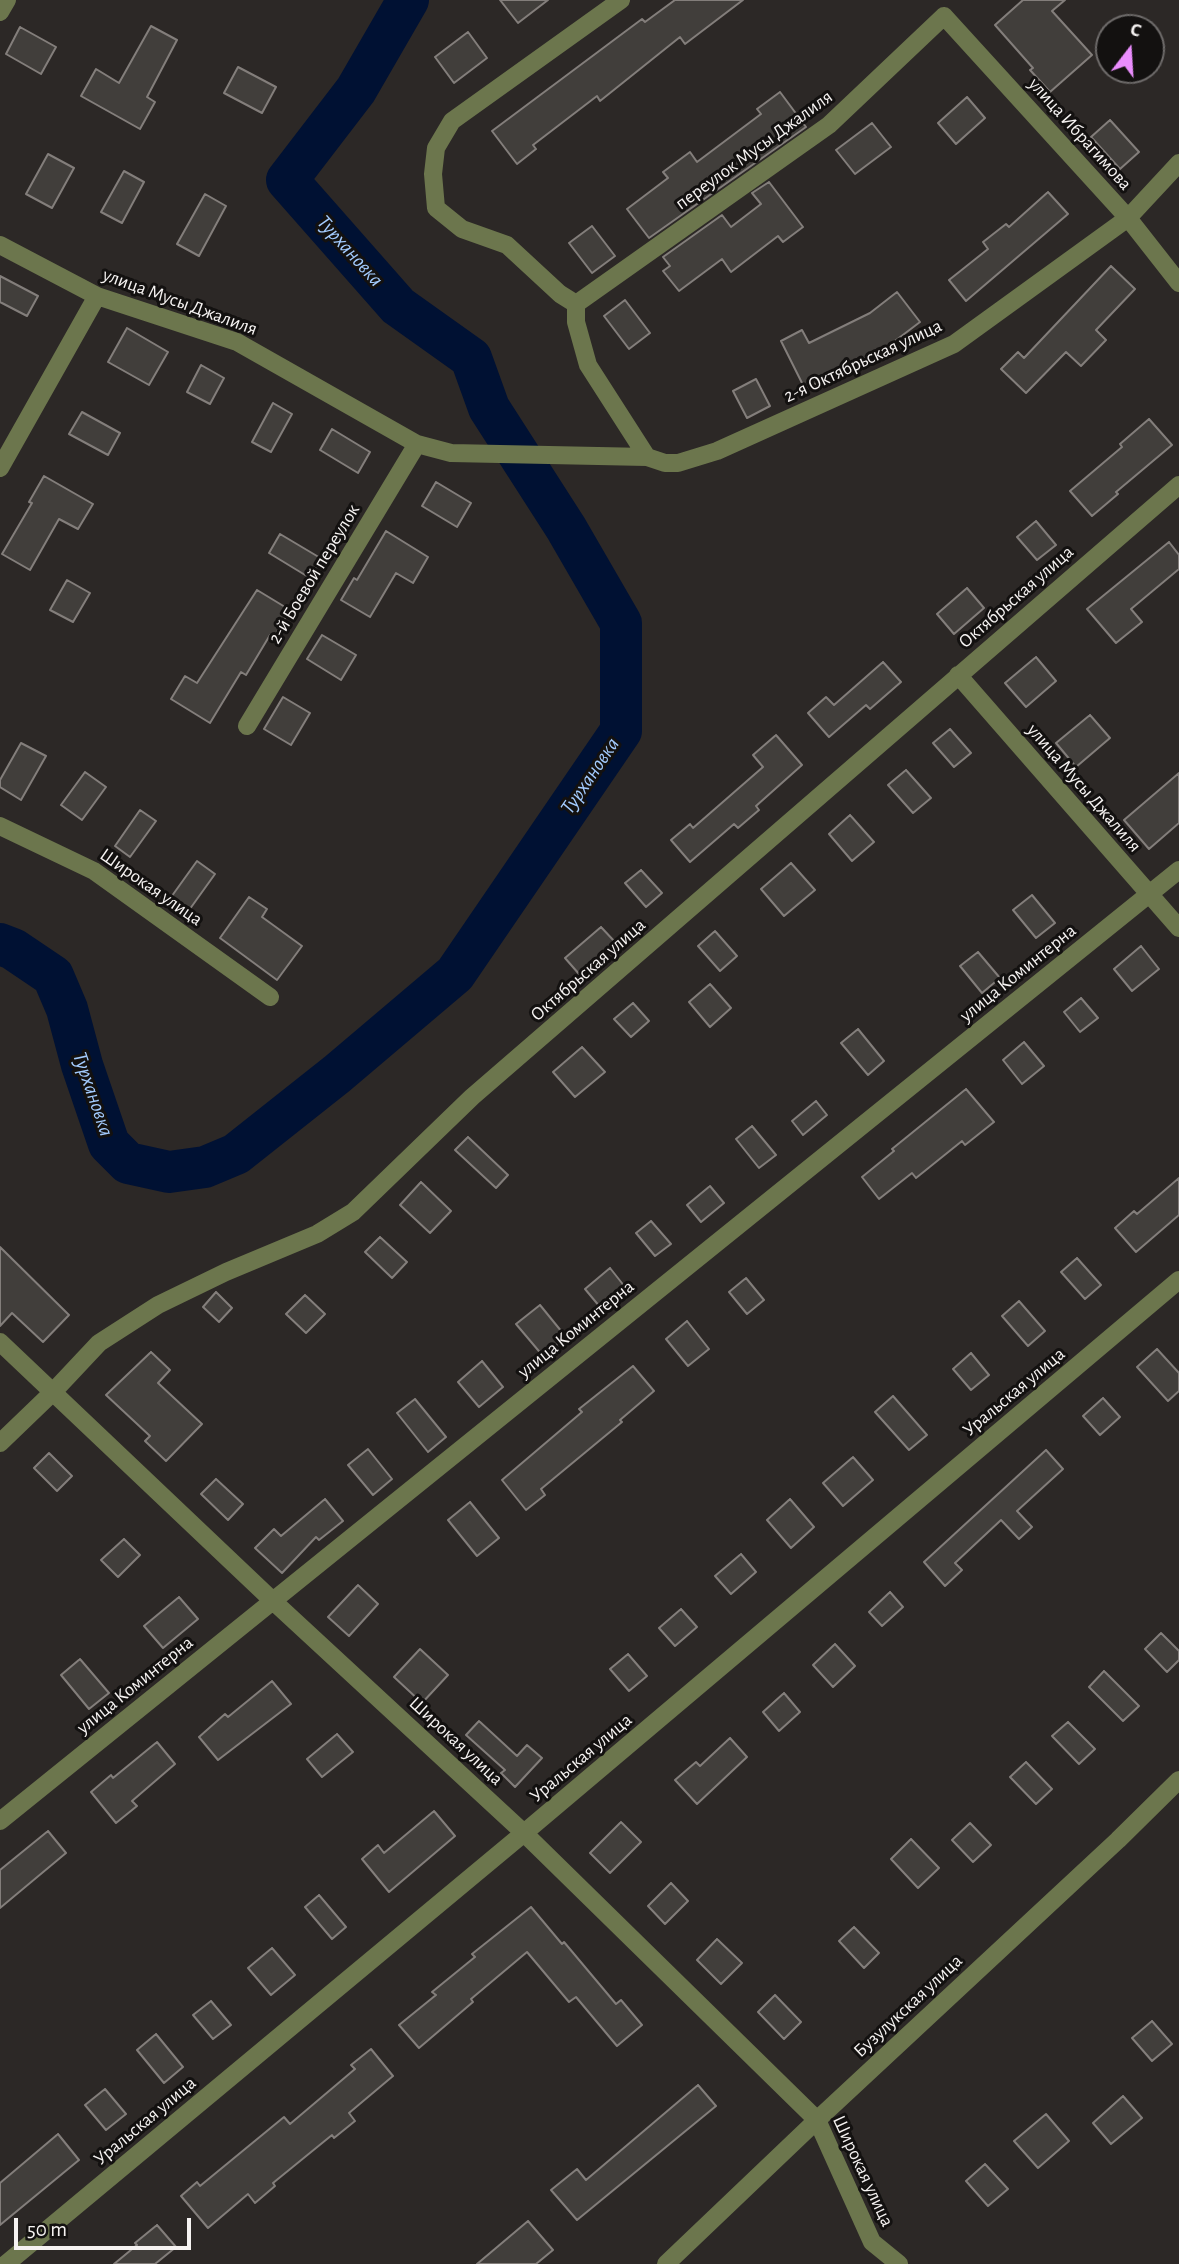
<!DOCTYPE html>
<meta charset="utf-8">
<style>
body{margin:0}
#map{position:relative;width:1179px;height:2264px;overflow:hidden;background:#2c2826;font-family:"Alegreya Sans",sans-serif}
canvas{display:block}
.north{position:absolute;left:1095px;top:14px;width:70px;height:70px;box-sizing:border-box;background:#131110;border:2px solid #6e6b6a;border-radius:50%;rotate:17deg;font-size:19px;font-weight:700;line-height:28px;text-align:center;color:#f6f3f2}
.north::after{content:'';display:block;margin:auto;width:24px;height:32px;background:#ea8dfd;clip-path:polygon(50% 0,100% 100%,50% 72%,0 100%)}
.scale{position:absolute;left:14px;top:2218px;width:177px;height:32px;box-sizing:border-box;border:4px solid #f6f3f2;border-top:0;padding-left:9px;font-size:21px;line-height:24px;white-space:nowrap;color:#f6f3f2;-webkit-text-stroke:5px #131110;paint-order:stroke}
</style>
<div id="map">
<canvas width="1179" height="2264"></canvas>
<div class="north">С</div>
<div class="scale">50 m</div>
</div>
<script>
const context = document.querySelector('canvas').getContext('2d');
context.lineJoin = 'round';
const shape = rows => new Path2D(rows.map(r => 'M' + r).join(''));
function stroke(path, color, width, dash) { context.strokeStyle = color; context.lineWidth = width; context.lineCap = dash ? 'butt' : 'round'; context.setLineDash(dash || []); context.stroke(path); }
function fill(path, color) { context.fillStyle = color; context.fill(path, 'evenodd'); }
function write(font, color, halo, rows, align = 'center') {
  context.font = font + ' "Alegreya Sans",sans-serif'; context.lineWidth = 6; context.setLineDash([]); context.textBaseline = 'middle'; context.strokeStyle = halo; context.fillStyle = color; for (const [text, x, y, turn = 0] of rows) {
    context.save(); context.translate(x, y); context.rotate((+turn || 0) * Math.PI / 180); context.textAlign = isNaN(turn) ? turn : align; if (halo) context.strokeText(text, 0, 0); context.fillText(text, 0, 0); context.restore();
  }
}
const river = shape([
 [0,944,13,949,53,976,67,1009,82,1065,109,1144,128,1163,169,1172,205,1167,236,1154,337,1074,455,974,621,731,621,623,566,528,489,408,471,358,398,306,287,180,356,90,408,0]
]);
const building = shape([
 [500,0,548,0,518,23,500,0],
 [675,0,743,0,685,44,680,37,600,101,597,96,533,145,536,149,517,164,492,131,642,19,645,22,675,0],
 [1023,0,1065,0,1052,11,1092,55,1050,92,1030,70,1033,68,995,25,1023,0],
 [151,26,177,40,147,97,155,102,140,129,81,96,96,69,119,83,151,26],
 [20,27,56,47,41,74,6,54,20,27],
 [468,32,487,58,454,83,435,57,468,32],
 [238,67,276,87,262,113,224,93,238,67],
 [780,92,806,127,649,238,627,209,668,178,663,172,690,152,697,162,761,114,757,109,780,92],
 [967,97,985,118,956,144,938,123,967,97],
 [1110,120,1139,152,1120,169,1091,137,1110,120],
 [872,123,891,147,855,174,836,150,872,123],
 [48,154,74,168,52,208,26,194,48,154],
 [124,171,144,182,122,223,101,212,124,171],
 [769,182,803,227,783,242,778,236,731,272,722,259,679,291,663,271,670,266,663,257,722,215,731,227,761,204,752,193,769,182],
 [1048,192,1068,214,966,301,949,280,988,249,983,242,1006,224,1009,227,1048,192],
 [205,194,226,206,199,256,177,244,205,194],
 [592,226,615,256,592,273,569,243,592,226],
 [1111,266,1135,289,1096,330,1106,340,1081,366,1066,352,1026,393,1001,369,1018,352,1024,358,1111,266],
 [0,276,38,296,27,316,0,302,0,276],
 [897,292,920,322,887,347,805,389,781,341,802,330,809,343,870,313,897,292],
 [625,300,650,333,629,349,604,316,625,300],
 [127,328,168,352,149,385,108,362,127,328],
 [201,365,224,378,210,404,187,392,201,365],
 [756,379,770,406,747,418,733,391,756,379],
 [273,403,292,414,271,452,252,442,273,403],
 [82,412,120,433,108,455,69,434,82,412],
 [1149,419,1172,445,1116,492,1118,494,1092,516,1070,491,1122,447,1120,444,1149,419],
 [332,429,370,452,358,473,320,450,332,429],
 [44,476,93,504,78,529,59,519,30,570,2,554,32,503,29,502,44,476],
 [436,482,471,503,457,527,422,506,436,482],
 [1036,521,1056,545,1037,560,1017,537,1036,521],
 [386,531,428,557,413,583,396,573,370,617,341,600,354,578,357,580,386,531],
 [280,534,322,559,310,578,269,553,280,534],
 [1169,542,1179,555,1179,569,1131,609,1142,622,1116,643,1087,609,1169,542],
 [67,580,90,593,73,622,50,610,67,580],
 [967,588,984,608,954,634,937,614,967,588],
 [257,590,290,610,274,637,270,635,246,675,241,672,210,723,171,699,185,676,197,683,257,590],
 [322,635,356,655,341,680,307,659,322,635],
 [1036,657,1056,681,1026,707,1005,683,1036,657],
 [883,662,901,682,870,709,866,705,829,737,808,713,826,697,834,705,883,662],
 [283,697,310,713,291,745,264,729,283,697],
 [1090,715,1110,738,1076,767,1056,743,1090,715],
 [950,729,971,753,954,767,933,743,950,729],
 [776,735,802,765,756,806,759,810,738,828,734,824,690,862,671,840,690,824,693,828,763,767,753,755,776,735],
 [21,743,46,756,21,800,0,787,0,780,21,743],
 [906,770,931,798,913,813,888,785,906,770],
 [85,772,106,787,82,820,61,805,85,772],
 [1179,773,1179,823,1149,849,1124,820,1179,773],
 [140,810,156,821,130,857,115,846,140,810],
 [850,815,874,842,852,861,829,834,850,815],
 [197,861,215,874,187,913,169,900,197,861],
 [791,863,815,890,784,916,761,889,791,863],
 [641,870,662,893,646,907,625,883,641,870],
 [1032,895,1055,923,1036,938,1013,910,1032,895],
 [249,897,267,909,262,917,302,946,277,980,220,938,249,897],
 [601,927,615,942,579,974,565,958,601,927],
 [715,931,737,956,720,971,698,946,715,931],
 [1141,946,1159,969,1132,991,1114,969,1141,946],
 [978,952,1000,978,982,993,960,966,978,952],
 [710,984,731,1008,710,1027,689,1002,710,984],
 [1081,998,1098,1018,1080,1032,1064,1012,1081,998],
 [633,1003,649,1021,631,1037,614,1019,633,1003],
 [858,1029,884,1061,868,1075,841,1043,858,1029],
 [1024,1042,1044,1066,1022,1084,1003,1060,1024,1042],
 [582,1047,605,1072,575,1097,553,1072,582,1047],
 [966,1089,994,1122,965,1145,962,1141,916,1178,912,1173,879,1199,862,1177,894,1151,892,1149,966,1089],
 [816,1101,827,1115,803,1135,792,1121,816,1101],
 [752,1126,776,1155,759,1168,736,1139,752,1126],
 [468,1137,508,1175,496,1188,455,1150,468,1137],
 [1179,1178,1179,1215,1136,1252,1115,1228,1134,1211,1137,1214,1179,1178],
 [421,1182,451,1211,430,1233,400,1205,421,1182],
 [710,1186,724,1203,701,1222,687,1205,710,1186],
 [651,1221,671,1244,655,1256,636,1233,651,1221],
 [380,1237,407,1262,392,1278,365,1252,380,1237],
 [0,1247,69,1315,43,1342,12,1313,0,1326,0,1247],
 [1077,1258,1101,1285,1085,1299,1061,1272,1077,1258],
 [610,1268,625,1287,600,1307,585,1289,610,1268],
 [746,1278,764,1300,747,1314,729,1292,746,1278],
 [216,1292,232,1308,219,1322,203,1307,216,1292],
 [305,1295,325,1314,306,1333,286,1314,305,1295],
 [1019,1301,1045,1331,1028,1346,1002,1316,1019,1301],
 [540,1305,566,1337,543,1356,516,1324,540,1305],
 [687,1321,709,1349,688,1366,666,1339,687,1321],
 [1157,1349,1179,1373,1179,1391,1168,1401,1137,1367,1157,1349],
 [151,1352,170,1370,158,1383,202,1424,166,1461,145,1441,150,1436,106,1395,151,1352],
 [971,1353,989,1375,971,1390,953,1369,971,1353],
 [482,1361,503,1387,479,1407,458,1382,482,1361],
 [633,1366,654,1391,620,1420,622,1422,541,1489,545,1495,526,1510,502,1480,582,1412,579,1409,633,1366],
 [893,1396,927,1435,909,1450,875,1412,893,1396],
 [1103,1398,1120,1417,1100,1435,1083,1416,1103,1398],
 [415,1399,446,1437,428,1452,397,1413,415,1399],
 [368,1449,392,1479,373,1495,348,1465,368,1449],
 [1046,1450,1063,1469,1017,1511,1032,1527,1019,1539,1001,1520,955,1563,962,1570,945,1586,924,1562,1046,1450],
 [49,1453,72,1476,57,1491,34,1468,49,1453],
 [853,1457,873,1480,843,1506,823,1483,853,1457],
 [216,1479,243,1504,228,1520,201,1494,216,1479],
 [325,1499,343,1521,319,1540,316,1537,282,1573,255,1548,274,1529,281,1536,325,1499],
 [790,1499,814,1527,791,1548,767,1520,790,1499],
 [470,1502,499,1538,477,1556,448,1520,470,1502],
 [124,1539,140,1555,118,1577,101,1560,124,1539],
 [741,1554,756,1572,731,1594,715,1576,741,1554],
 [358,1585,378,1604,349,1636,328,1617,358,1585],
 [890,1592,903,1607,882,1626,869,1612,890,1592],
 [179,1597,198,1619,163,1648,144,1626,179,1597],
 [681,1609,697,1627,675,1646,659,1628,681,1609],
 [1161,1633,1179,1651,1179,1660,1167,1672,1145,1649,1161,1633],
 [835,1644,855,1666,833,1687,813,1665,835,1644],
 [420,1649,448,1675,422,1703,394,1677,420,1649],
 [628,1654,647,1676,629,1691,610,1669,628,1654],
 [80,1659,109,1693,89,1709,61,1675,80,1659],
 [1104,1671,1139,1706,1123,1721,1089,1687,1104,1671],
 [272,1681,291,1704,218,1760,199,1737,225,1714,228,1717,272,1681],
 [784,1693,800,1712,779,1731,763,1712,784,1693],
 [479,1721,517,1756,527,1745,542,1758,515,1787,501,1773,505,1770,466,1735,479,1721],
 [1068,1722,1095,1749,1079,1764,1052,1736,1068,1722],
 [337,1734,353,1752,322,1777,307,1759,337,1734],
 [730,1738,747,1757,697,1804,675,1780,696,1762,700,1766,730,1738],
 [157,1742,175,1764,132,1801,137,1806,116,1823,91,1792,111,1775,113,1778,157,1742],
 [1026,1762,1052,1789,1036,1804,1010,1777,1026,1762],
 [434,1811,455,1836,389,1892,362,1859,378,1845,384,1853,434,1811],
 [621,1822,641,1842,610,1873,590,1853,621,1822],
 [970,1823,991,1845,973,1862,952,1840,970,1823],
 [48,1831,66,1853,0,1908,0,1870,48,1831],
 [911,1839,939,1868,918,1888,891,1859,911,1839],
 [671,1883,688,1901,665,1924,648,1906,671,1883],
 [319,1895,346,1927,332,1939,305,1907,319,1895],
 [531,1907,562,1944,564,1942,616,2004,621,2000,642,2025,617,2046,576,1997,569,2002,527,1952,471,1999,473,2002,419,2048,399,2025,436,1995,432,1992,475,1957,472,1954,531,1907],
 [854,1927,879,1953,864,1968,839,1941,854,1927],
 [717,1939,742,1963,721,1984,697,1960,717,1939],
 [272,1948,295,1975,271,1995,248,1968,272,1948],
 [775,1995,801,2022,784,2039,758,2012,775,1995],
 [211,2001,231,2025,213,2039,193,2015,211,2001],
 [1152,2021,1172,2044,1152,2061,1132,2038,1152,2021],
 [156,2034,183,2067,164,2083,137,2050,156,2034],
 [371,2049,393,2076,349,2113,355,2121,334,2138,332,2135,273,2183,275,2186,255,2203,248,2194,208,2228,181,2196,197,2182,200,2186,284,2117,290,2124,355,2069,351,2065,371,2049],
 [698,2085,716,2106,577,2220,551,2190,577,2169,586,2180,698,2085],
 [105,2089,126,2114,106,2130,85,2105,105,2089],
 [1123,2096,1142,2118,1111,2144,1093,2123,1123,2096],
 [1046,2114,1069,2141,1038,2168,1014,2141,1046,2114],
 [58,2134,79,2160,0,2225,0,2183,58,2134],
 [985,2164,1008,2189,988,2206,966,2181,985,2164],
 [528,2221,553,2250,536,2264,477,2264,528,2221],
 [157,2225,176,2247,155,2264,114,2264,137,2245,135,2243,157,2225]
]);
const minor = shape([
 [621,0,452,121,436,148,433,174,436,208,462,229,507,245,560,294,576,304,576,322,588,365,647,457,665,463,678,463,717,451,954,344,1128,218,1179,163],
 [0,12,7,0],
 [944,16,1128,218,1179,283],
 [0,245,97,296,237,342,417,444,451,453,647,457],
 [576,304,829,125,944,16],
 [0,468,97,296],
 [958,675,1179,928],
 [247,726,417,444],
 [0,826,94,871,270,997],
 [0,1342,273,1601,524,1833,817,2120,872,2242,899,2264],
 [0,1443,53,1392,99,1343,158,1305,226,1272,317,1234,353,1212,472,1097,1179,485],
 [0,1821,1179,870],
 [6,2264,524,1833,1179,1280],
 [666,2264,817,2120,1118,1840,1179,1780]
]);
const streetNames = [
 ["улица Ибрагимова",1080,134,48],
 ["переулок Мусы Джалиля",754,150,-36],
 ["улица Мусы Джалиля",180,302,20],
 ["2-я Октябрьская улица",863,361,-25],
 ["2-й Боевой переулок",314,574,-59],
 ["Октябрьская улица",1016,597,-41],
 ["улица Мусы Джалиля",1084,788,49],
 ["Широкая улица",151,887,35],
 ["Октябрьская улица",588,970,-41],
 ["улица Коминтерна",1018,973,-39],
 ["улица Коминтерна",576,1329,-39],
 ["Уральская улица",1014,1392,-40],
 ["улица Коминтерна",135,1685,-39],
 ["Широкая улица",456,1741,43],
 ["Уральская улица",581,1758,-40],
 ["Бузулукская улица",908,2006,-43],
 ["Уральская улица",145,2121,-40],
 ["Широкая улица",863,2171,65]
];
const waterNames = [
 ["Турхановка",350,251,48],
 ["Турхановка",590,776,-56],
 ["Турхановка",93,1094,71]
];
stroke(river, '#013', 42);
fill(building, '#413e3b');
stroke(building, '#837e7b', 2);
stroke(minor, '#6c764d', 18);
write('19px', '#f6f3f2', '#131110', streetNames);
write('italic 21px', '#a3cbfe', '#131110', waterNames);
</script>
